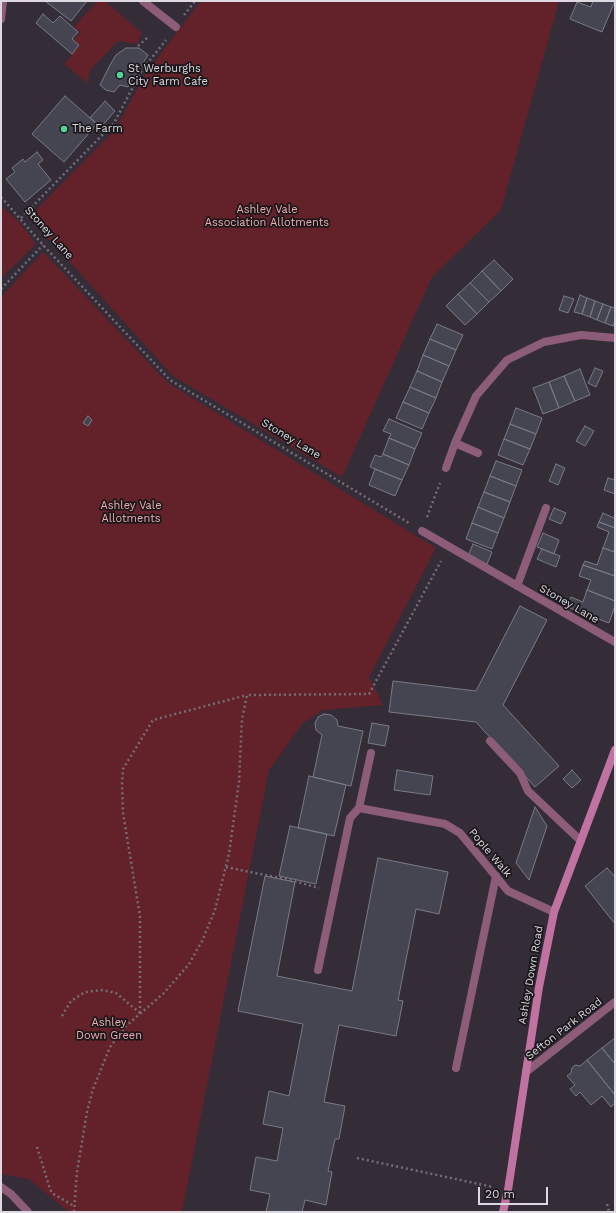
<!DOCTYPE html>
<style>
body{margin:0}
#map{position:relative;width:616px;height:1213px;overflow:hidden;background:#342d37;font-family:"Work Sans",sans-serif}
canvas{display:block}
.frame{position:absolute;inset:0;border:2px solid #ddd9e0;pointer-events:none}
.scale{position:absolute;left:478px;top:1187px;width:70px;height:18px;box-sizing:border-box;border:2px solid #ddd9e0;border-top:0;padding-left:5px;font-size:12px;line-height:14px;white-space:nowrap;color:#ddd9e0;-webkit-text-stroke:3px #1a171b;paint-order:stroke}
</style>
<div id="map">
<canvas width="616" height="1213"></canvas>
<div class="frame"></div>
<div class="scale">20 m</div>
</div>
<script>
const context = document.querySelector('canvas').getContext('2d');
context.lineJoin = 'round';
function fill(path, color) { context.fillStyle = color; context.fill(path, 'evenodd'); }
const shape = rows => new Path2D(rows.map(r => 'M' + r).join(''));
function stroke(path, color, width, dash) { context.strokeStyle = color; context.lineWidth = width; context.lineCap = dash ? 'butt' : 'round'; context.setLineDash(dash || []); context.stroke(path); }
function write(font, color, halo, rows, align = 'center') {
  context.font = font + ' "Work Sans",sans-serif'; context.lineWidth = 3.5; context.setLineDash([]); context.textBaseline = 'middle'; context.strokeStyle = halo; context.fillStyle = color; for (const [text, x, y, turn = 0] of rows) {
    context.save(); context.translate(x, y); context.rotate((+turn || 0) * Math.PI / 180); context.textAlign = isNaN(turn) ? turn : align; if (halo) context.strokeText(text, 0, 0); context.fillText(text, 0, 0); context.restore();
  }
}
const green = shape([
 [97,1,105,1,142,33,137,44,118,41,90,70,88,78,89,84,64,64,80,45,74,40,80,32,74,27],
 [201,1,559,1,501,210,432,277,342,477,173,376,29,217,115,130,146,73],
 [1,206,20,223,36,244,1,278],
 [43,252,168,383,436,548,369,677,383,705,323,710,303,723,269,770,182,1212,69,1212,29,1179,1,1174,1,297]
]);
const building = shape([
 [45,1,87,1,71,21,45,1],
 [593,1,615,1,602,32,570,19,577,2,591,7,593,1],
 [43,14,53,23,60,16,78,32,72,39,79,45,72,54,36,23,43,14],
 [126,48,139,48,148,55,128,87,120,85,114,92,106,90,100,85,110,65,116,55,126,48],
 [65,96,97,124,64,162,32,134,65,96],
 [105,101,115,111,101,127,90,118,105,101],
 [37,152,43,160,38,164,51,180,25,202,6,179,15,172,12,168,23,159,25,162,37,152],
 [494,260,513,279,501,291,482,271,494,260],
 [482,271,501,291,489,302,470,283,482,271],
 [470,283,489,302,477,314,458,294,470,283],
 [458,294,477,314,465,325,446,306,458,294],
 [580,295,587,298,582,314,574,312,580,295],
 [564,296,574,299,568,313,559,310,564,296],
 [587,298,595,301,590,317,582,314,587,298],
 [595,301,603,304,597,320,590,317,595,301],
 [603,304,611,307,605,323,597,320,603,304],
 [611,307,615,308,615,321,613,326,605,323,611,307],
 [437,324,463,335,456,350,430,339,437,324],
 [430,339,456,350,449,366,423,355,430,339],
 [423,355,449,366,442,382,417,371,423,355],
 [595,368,603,371,596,387,588,383,595,368],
 [580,369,590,395,575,401,564,376,580,369],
 [417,371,442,382,436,398,410,387,417,371],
 [564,376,575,401,559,408,549,382,564,376],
 [549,382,559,408,543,414,533,388,549,382],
 [410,387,436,398,429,413,403,402,410,387],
 [403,402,429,413,422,429,396,418,403,402],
 [516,408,542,418,536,434,510,424,516,408],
 [88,416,92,420,88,426,83,423,88,416],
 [389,419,422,433,415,449,389,438,391,434,383,431,389,419],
 [510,424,536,434,530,449,504,439,510,424],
 [585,426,594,431,585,446,576,441,585,426],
 [389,438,415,449,409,465,383,454,389,438],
 [504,439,530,449,523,465,498,455,504,439],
 [383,454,409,465,402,480,370,467,375,455,381,457,383,454],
 [496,461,522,470,516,486,490,476,496,461],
 [556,464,565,468,558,485,549,481,556,464],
 [375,469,402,480,395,496,369,485,375,469],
 [490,476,516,486,510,502,484,492,490,476],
 [608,478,615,480,615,494,604,490,608,478],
 [484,492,510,502,504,518,478,507,484,492],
 [478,507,504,518,498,533,472,523,478,507],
 [554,508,566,513,561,524,549,519,554,508],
 [603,513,614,518,615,516,615,528,599,522,603,513],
 [599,522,615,528,615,552,603,548,609,532,597,527,599,522],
 [472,523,498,533,492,549,466,539,472,523],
 [543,533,559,540,554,554,537,547,543,533],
 [473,544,492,552,487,564,468,556,473,544],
 [603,548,615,552,615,576,583,565,585,561,597,565,603,548],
 [542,549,560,556,556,567,537,559,542,549],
 [583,565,615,576,615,601,587,590,591,580,579,576,583,565],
 [587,590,615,601,615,606,609,623,567,607,571,597,583,602,587,590],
 [520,606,547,620,503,705,559,766,535,787,476,722,389,712,393,681,476,691,520,606],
 [324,714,331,715,337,720,338,726,363,731,351,786,313,777,322,735,316,730,315,723,318,717,324,714],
 [372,723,389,726,385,746,368,743,372,723],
 [397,770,433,776,430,795,394,790,397,770],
 [572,770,581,780,572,788,563,779,572,770],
 [309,776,346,785,334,836,298,828,309,776],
 [535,807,547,826,529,880,516,863,535,807],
 [290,826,327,834,316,884,279,876,290,826],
 [378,858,448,872,439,914,416,909,398,1000,403,1001,396,1036,339,1025,324,1102,345,1106,339,1139,335,1139,328,1171,332,1172,326,1205,305,1200,302,1212,266,1212,270,1194,250,1190,256,1157,277,1161,283,1128,263,1124,269,1091,289,1096,303,1024,238,1011,265,876,295,882,277,976,352,991,378,858],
 [607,868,615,877,615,924,585,886,607,868],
 [615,1038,615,1064,602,1048,615,1038],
 [602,1048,615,1064,615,1095,587,1060,602,1048],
 [587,1060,615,1095,615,1103,611,1107,602,1096,591,1105,580,1092,576,1096,570,1089,575,1085,567,1076,571,1073,572,1068,575,1065,580,1066,587,1060]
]);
const path = shape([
 [184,15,195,1],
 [138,46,147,38],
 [1,197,43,245,170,380,409,523],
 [21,218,114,123,142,70,166,40],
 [1,289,43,245],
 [427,517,440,483],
 [226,867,294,881,319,888],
 [140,1013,140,916,123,813,122,785,123,769,153,720,247,695],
 [62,1016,71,1001,85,992,102,990,116,993,140,1013],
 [37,1147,50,1189,52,1193,74,1206],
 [357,1158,493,1187],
 [607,1204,609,1212],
 [74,1212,77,1172,87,1112,93,1089,106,1057,110,1047,126,1026,164,993,189,964,202,941,215,910,229,854,239,782,242,719,247,695,369,694,441,561]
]);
const lane = shape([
 [422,531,615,642],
 [517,586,546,508],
 [490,741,520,773,528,791,581,841],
 [456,1068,496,876]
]);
const street = shape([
 [143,1,176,27],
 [1,19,3,1],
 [455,443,478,453],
 [446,468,455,443,476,396,507,360,544,342,581,335,615,338],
 [359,808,445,824,460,833,508,891,554,912],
 [318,970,350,818,359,808,371,753],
 [526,1072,615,1002],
 [1,1187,11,1194,28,1212]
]);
const secondary = shape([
 [503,1212,508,1190,539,987,554,912,615,750]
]);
const markers = [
 [120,75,4,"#54d396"],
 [64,129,4,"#54d396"]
];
const poiNames = [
 ["St Werburghs",128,69],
 ["City Farm Cafe",128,82],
 ["The Farm",72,129]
];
const parkNames = [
 ["Ashley Vale",267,210],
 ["Association Allotments",267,223],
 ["Ashley Vale",131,506],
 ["Allotments",131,519],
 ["Ashley",109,1023],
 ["Down Green",109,1036]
];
const streetNames = [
 ["Stoney Lane",49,233,48],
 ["Stoney Lane",291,439,31],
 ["Stoney Lane",569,604,30],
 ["Pople Walk",490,853,50],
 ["Ashley Down Road",531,975,-80],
 ["Sefton Park Road",564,1029,-38]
];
fill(green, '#63212a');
fill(building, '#454551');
stroke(building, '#7a7a87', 1);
stroke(path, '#746e77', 2.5, [2, 3]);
stroke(lane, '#8d5c78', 8);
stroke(street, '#8d5c78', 8);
stroke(secondary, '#c073a0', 8);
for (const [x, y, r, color] of markers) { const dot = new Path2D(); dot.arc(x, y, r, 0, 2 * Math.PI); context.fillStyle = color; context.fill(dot); stroke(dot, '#1a171b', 1.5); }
write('11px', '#ddd9e0', '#1a171b', poiNames, 'left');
write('11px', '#f2adb1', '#1a171b', parkNames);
write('11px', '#ddd9e0', '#1a171b', streetNames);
</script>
